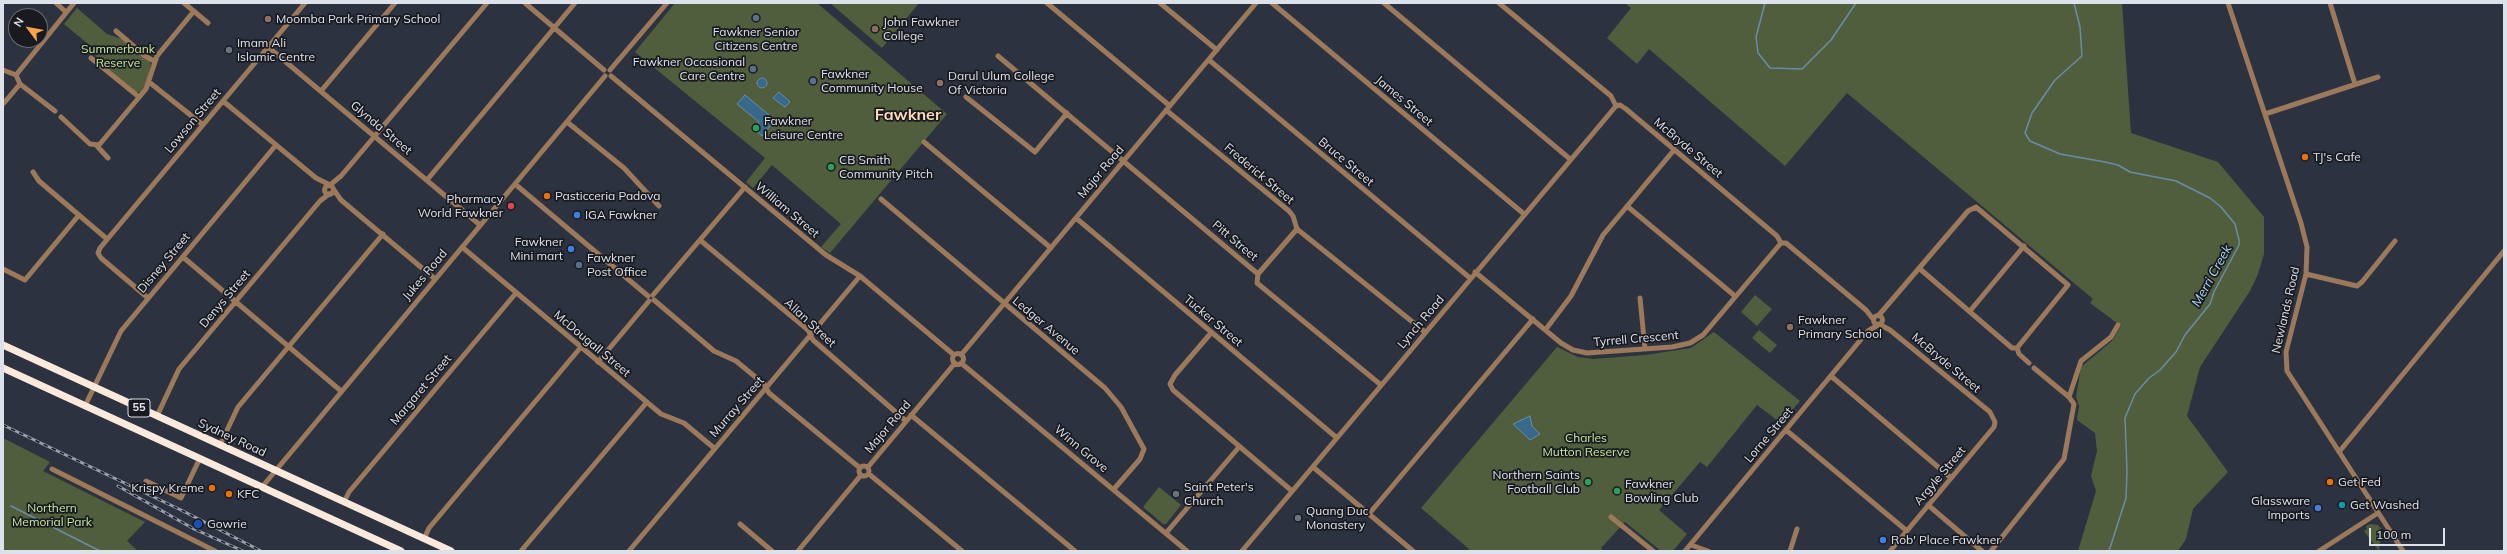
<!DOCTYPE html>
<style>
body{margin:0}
#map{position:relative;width:2507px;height:554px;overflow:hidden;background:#2d3240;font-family:Mulish,sans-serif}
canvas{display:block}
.frame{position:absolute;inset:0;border:4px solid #dde1ea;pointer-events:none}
.north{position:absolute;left:8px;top:8px;width:40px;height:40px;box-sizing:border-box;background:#181a20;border:1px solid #676a71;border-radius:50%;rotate:302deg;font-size:11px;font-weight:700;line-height:16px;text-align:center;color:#dde1ea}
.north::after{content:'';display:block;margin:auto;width:14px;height:18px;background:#f5a346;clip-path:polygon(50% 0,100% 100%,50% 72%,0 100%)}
.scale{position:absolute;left:2369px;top:528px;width:76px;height:18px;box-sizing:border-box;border:2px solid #dde1ea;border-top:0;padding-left:5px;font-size:12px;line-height:14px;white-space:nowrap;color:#dde1ea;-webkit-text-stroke:3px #181a20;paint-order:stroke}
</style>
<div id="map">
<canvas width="2507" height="554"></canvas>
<div class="frame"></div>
<div class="north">N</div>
<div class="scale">100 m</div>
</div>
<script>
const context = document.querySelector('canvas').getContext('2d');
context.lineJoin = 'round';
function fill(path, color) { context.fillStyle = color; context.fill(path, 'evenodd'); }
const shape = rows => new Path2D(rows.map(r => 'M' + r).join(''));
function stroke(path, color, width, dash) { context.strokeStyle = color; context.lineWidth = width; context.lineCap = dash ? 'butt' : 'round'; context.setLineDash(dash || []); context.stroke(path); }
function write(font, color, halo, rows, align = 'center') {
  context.font = font + ' Mulish,sans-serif'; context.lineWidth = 3.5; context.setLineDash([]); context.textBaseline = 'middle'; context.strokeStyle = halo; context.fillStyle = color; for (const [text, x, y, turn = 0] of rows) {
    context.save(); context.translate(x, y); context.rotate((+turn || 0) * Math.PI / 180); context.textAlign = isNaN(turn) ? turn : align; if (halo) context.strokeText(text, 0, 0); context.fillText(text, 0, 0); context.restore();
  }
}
const green = shape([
 [675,3,817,3,947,114,830,253,821,247,841,224,772,165,753,188,746,182,765,158,635,52],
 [830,3,919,3,882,48],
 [1625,3,2122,3,2131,133,2218,162,2264,217,2264,254,2258,274,2250,291,2200,367,2187,416,2228,472,2193,509,2186,539,2178,551,2078,551,2096,491,2091,476,2097,451,2095,433,2077,420,2079,406,2076,397,2081,367,2112,341,2121,326,2090,303,2093,299,1847,93,1785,166,1649,49,1637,64,1607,38,1631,8],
 [77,8,107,34,122,39,149,60,151,64,147,83,141,92,135,92,97,61,94,49,64,24],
 [1755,295,1772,309,1757,326,1741,312],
 [1759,330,1777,345,1770,353,1752,338],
 [1714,332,1800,401,1781,423,1757,405,1707,467,1700,462,1659,510,1687,534,1673,551,1661,551,1625,522,1601,548,1604,551,1467,551,1469,549,1421,508,1557,347,1578,357,1594,359,1645,355,1691,348],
 [3,438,50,462,43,471,145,522,127,541,138,551,3,551],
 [1159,487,1181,505,1166,524,1163,524,1143,507],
 [2371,524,2378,525,2381,529,2379,551,2364,531,2367,529,2366,526]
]);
const water = shape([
 '757 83a5 5 0 1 1 10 0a5 5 0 1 1-10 0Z',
 [779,92,790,102,785,107,773,98,779,92],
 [745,95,775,120,762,136,754,129,759,122,737,104,745,95],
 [1530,416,1532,426,1540,434,1530,440,1513,424,1530,416]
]);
const stream = shape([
 [1765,3,1756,37,1758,53,1770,68,1802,69,1831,40,1856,3],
 [2074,3,2080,27,2082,56,2055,80,2032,113,2025,133,2030,141,2060,154,2105,162,2118,165,2130,172,2176,181,2210,198,2221,207,2235,224,2239,240,2239,245,2214,292,2210,304,2185,335,2176,352,2160,370,2149,378,2135,394,2125,418,2127,471,2126,498,2109,551],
 [11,506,100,551]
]);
const minor = shape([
 [56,3,66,12],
 [184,3,208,23],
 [525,3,604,70],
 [1047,3,1170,106],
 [1160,3,1217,50],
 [1272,3,1524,214],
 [1384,3,1570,159],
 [1499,3,1611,96,1616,106,1620,105,1626,109,1777,236,1781,243,1786,243,1866,310,1873,319],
 [2228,3,2301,223,2307,247,2306,274,2286,352,2287,371,2403,551],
 [2330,3,2355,84],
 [116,31,145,56,154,61],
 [268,47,480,225],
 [998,56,1258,274,1257,283,1381,385],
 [91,58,139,97],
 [1209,60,1470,278],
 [3,70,16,75],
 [610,70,667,3],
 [611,76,826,255,860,276,954,355],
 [149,82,203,125],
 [321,91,395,3],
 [966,97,1035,152,1067,113],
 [223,101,316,178,330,185],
 [4,103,20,84],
 [1166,110,1289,211,1293,216,1297,229,1425,332],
 [55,111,20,84,16,75,74,3],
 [2265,114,2378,77],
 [61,117,90,144,99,145,146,89,157,56,194,11],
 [567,122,624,168,659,206],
 [924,142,1051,248],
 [97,146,108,158],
 [33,172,39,181,107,239],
 [427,180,575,3],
 [515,184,648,296],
 [330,185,341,176,487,3],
 '324.5 190a4.5 4.5 0 1 1 9 0a4.5 4.5 0 1 1-9 0Z',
 [334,190,341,200,435,279],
 [881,199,1105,388,1121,407,1144,449,1140,459,1114,489],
 [1627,206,1735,296],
 [1076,218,1337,438],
 [700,240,808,330,813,340,906,421],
 [462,247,661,414,684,423,714,448],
 [183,257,341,391],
 [3,269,25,280,79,215],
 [1920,269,2012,348,2017,348],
 [1475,272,1561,343,1573,350,1587,353,1672,347,1690,343,1703,335,1781,243],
 [1258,274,1297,229],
 [2306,274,2357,286,2362,282,2395,241],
 [653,295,745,187],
 [148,298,101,258,98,253,100,248,305,3],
 [1640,298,1645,349],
 [654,300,714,351,736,361,764,384,769,393,860,468],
 [1970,311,2024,246],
 [1879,315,1968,211,1976,207,2068,285,2017,348],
 '1873.5 320a4.5 4.5 0 1 1 9 0a4.5 4.5 0 1 1-9 0Z',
 [1879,324,1890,330,1990,412,1995,422,1994,427,1890,551],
 [1546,329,1571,296,1603,235,1674,150],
 [1211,333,1175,375,1170,384,1173,390,1292,491],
 [2017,348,2019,354,2029,363],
 '952.5 359a5.5 5.5 0 1 1 11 0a5.5 5.5 0 1 1-11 0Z',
 [961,355,1256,3],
 [598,362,649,301],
 [961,363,1187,551],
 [1831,376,1951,478],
 [2069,397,2081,361,2111,337,2118,325],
 [85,406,121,331,276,145],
 [911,415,1075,551],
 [157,416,179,369,320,201,329,194],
 [1786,430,1907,531],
 [220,445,238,407,383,234],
 [2339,452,2504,251],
 '859 471a5 5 0 1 1 10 0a5 5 0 1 1-10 0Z',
 [868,467,955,363],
 [1313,467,1413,551],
 [52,469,215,551],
 [869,474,962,551],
 [146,481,181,498,200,458],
 [262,487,605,76],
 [344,502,349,492,516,293],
 [1928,505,1982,551],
 [1369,514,1533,319],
 [1611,517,1653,551],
 [740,524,772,551],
 [1166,533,1239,447],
 [424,539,429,528,581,347],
 [1691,545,1708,551],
 [521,551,647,402],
 [629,551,860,276],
 [798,551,861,475],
 [1242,551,1616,106],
 [1685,551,1868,331,1878,325],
 [1790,551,1797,529],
 [1991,551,2064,459,2074,404,2069,397,2034,368],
 [2319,551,2378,513]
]);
const highway = shape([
 [3,345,451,551],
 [3,368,401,551]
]);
const rail = shape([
 [3,425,181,510,261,551],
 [118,486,194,529,243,551]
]);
const markers = [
 [756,18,4,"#5c6f8a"],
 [268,19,4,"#8d6e63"],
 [875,29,4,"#8d6e63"],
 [229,50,4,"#6b7280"],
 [753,69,4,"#5c6f8a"],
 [813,81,4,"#5c6f8a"],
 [940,83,4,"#8d6e63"],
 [756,128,4,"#2e9e5b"],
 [2305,157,4,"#e8710a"],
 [831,167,4,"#2e9e5b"],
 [547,196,4,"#e8710a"],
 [511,206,4,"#e0444e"],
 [577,215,4,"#3f7fe0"],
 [571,249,4,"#3f7fe0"],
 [579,265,4,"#5c6f8a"],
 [1790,327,4,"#8d6e63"],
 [1588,482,4,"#2e9e5b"],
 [2330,482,4,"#e8710a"],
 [212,488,4,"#e8710a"],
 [1617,491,4,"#2e9e5b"],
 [229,494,4,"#e8710a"],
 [1176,494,4,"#6b7280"],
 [2342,505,4,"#0f9aa8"],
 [2318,508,4,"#3f7fe0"],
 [1298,518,4,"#6b7280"],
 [198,524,5,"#1a4fb4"],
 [1883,540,4,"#3f7fe0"]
];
const shields = [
 [139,408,22]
];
const shieldNames = [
 ["55",139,408]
];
const poiNames = [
 ["Moomba Park Primary School",276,19],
 ["John Fawkner",883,22],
 ["College",883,36],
 ["Fawkner Senior",756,32,"center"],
 ["Citizens Centre",756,46,"center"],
 ["Imam Ali",237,43],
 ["Islamic Centre",237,57],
 ["Fawkner Occasional",745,62,"right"],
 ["Care Centre",745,76,"right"],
 ["Fawkner",821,74],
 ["Community House",821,88],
 ["Darul Ulum College",948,76],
 ["Of Victoria",948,90],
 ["Fawkner",764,121],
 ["Leisure Centre",764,135],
 ["TJ's Cafe",2313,157],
 ["CB Smith",839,160],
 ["Community Pitch",839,174],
 ["Pasticceria Padova",555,196],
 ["Pharmacy",503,199,"right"],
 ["World Fawkner",503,213,"right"],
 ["IGA Fawkner",585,215],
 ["Fawkner",563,242,"right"],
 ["Mini mart",563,256,"right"],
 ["Fawkner",587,258],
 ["Post Office",587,272],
 ["Fawkner",1798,320],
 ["Primary School",1798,334],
 ["Northern Saints",1580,475,"right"],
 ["Football Club",1580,489,"right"],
 ["Get Fed",2338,482],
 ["Fawkner",1625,484],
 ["Bowling Club",1625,498],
 ["Saint Peter's",1184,487],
 ["Church",1184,501],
 ["Krispy Kreme",204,488,"right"],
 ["KFC",237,494],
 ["Glassware",2310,501,"right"],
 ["Imports",2310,515,"right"],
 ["Get Washed",2350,505],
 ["Quang Duc",1306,511],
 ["Monastery",1306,525],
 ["Gowrie",207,524],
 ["Rob' Place Fawkner",1891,540]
];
const parkNames = [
 ["Summerbank",118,49],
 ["Reserve",118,63],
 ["Charles",1586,438],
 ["Mutton Reserve",1586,452],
 ["Northern",52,508],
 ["Memorial Park",52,522]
];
const streetNames = [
 ["James Street",1404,101,40],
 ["Lowson Street",193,121,-50],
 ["Glynda Street",381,128,40],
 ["McBryde Street",1688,148,40],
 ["Bruce Street",1346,162,40],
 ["Major Road",1101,172,-50],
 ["Frederick Street",1259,174,40],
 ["William Street",787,210,40],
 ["Pitt Street",1235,241,40],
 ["Disney Street",164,263,-50],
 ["Jukes Road",425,275,-50],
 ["Denys Street",225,299,-50],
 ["Newlands Road",2286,310,-77],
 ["Tucker Street",1213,321,40],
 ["Lynch Road",1421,322,-50],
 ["Allan Street",810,323,43],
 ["Ledger Avenue",1046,326,40],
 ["Tyrrell Crescent",1636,339,-5],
 ["McDougall Street",592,344,40],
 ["McBryde Street",1946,363,40],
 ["Margaret Street",421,390,-50],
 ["Murray Street",737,407,-49],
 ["Major Road",888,427,-50],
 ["Lorne Street",1769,435,-50],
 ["Sydney Road",232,438,25],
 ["Winn Grove",1081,449,40],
 ["Argyle Street",1940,476,-50]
];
const waterNames = [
 ["Merri Creek",2212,276,-61]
];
const districtNames = [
 ["Fawkner",908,115]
];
fill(green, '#515e3d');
fill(water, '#38698a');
stroke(water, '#6a8da7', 1);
stroke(stream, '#6a8da7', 1.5);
stroke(minor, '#9b795a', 5);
stroke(highway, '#fbeadb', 7);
stroke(rail, '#999ea9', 3);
stroke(rail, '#181a20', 1.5, [4.5]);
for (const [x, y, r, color] of markers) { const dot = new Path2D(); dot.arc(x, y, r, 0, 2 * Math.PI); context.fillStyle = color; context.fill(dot); stroke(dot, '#181a20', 1.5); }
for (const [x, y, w] of shields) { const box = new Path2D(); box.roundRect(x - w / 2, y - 9, w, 18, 3); context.fillStyle = '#181a20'; context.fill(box); stroke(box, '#dde1ea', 1); }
write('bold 11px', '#dde1ea', null, shieldNames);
write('12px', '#dde1ea', '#181a20', poiNames, 'left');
write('12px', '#cae89b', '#181a20', parkNames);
write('12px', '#dde1ea', '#181a20', streetNames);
write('italic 13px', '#aedaf9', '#181a20', waterNames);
write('bold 16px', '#fedbb9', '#181a20', districtNames);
</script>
